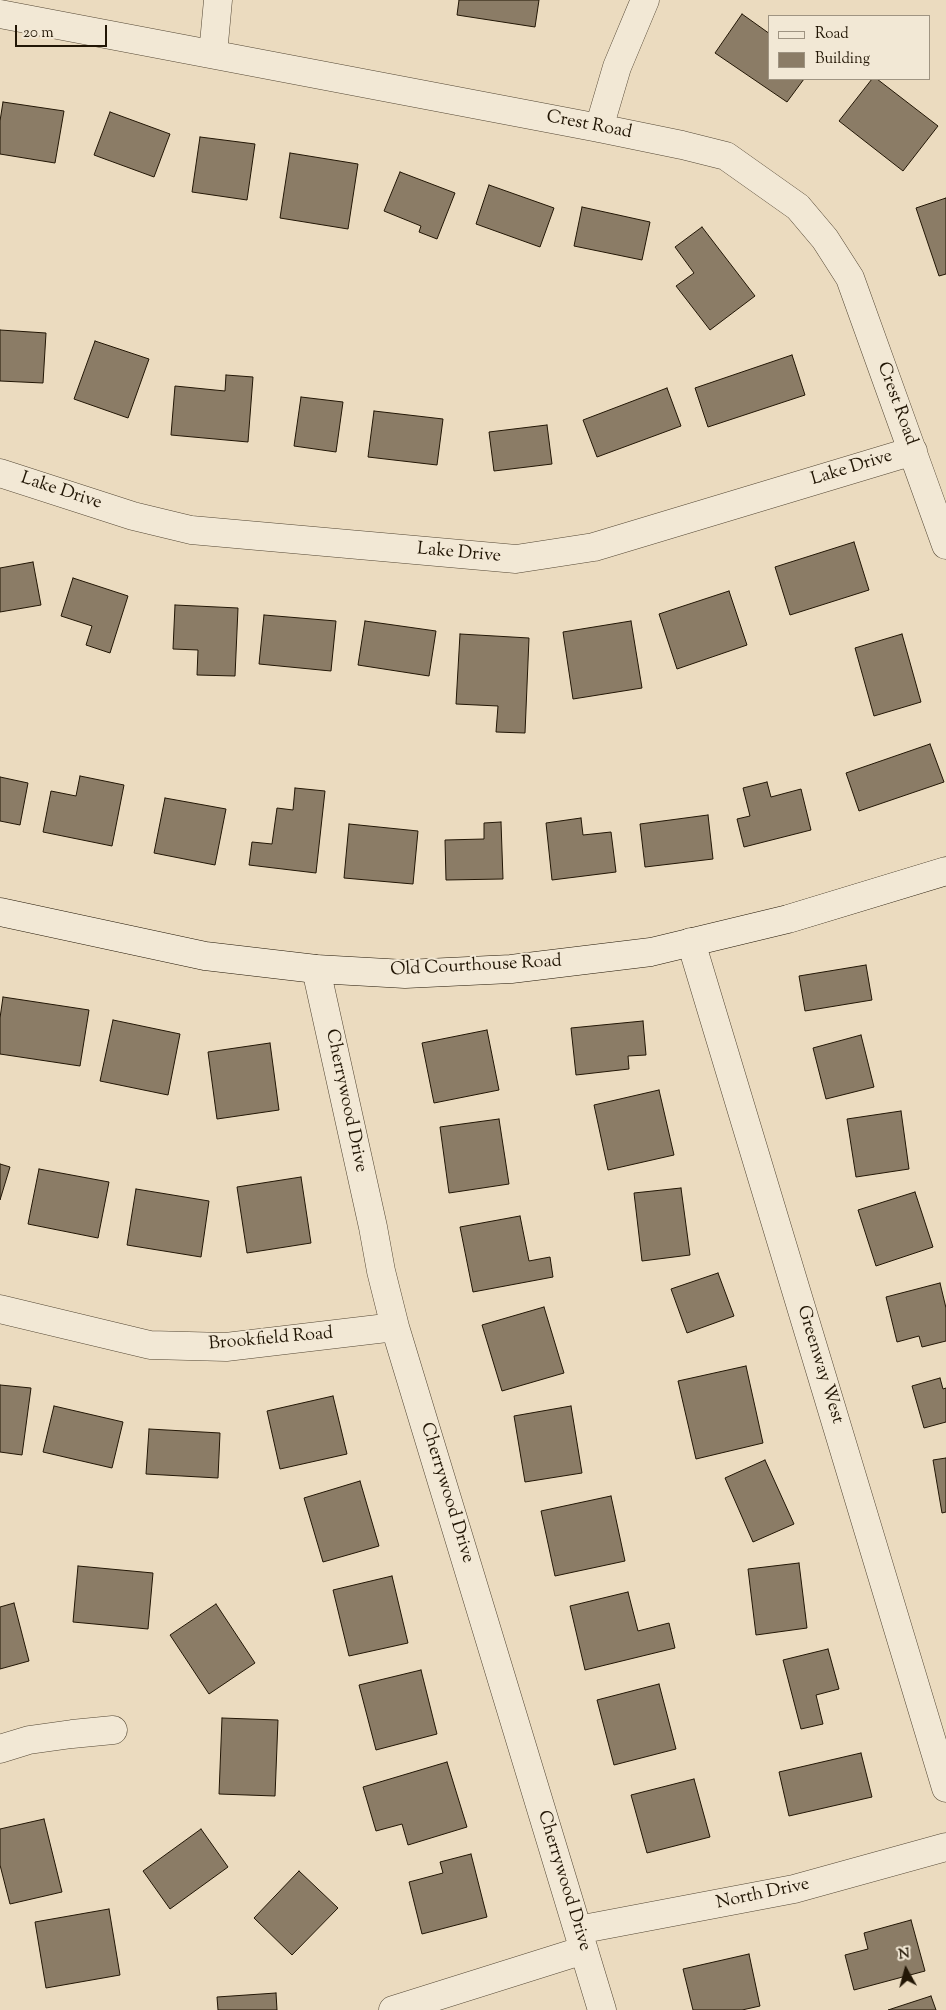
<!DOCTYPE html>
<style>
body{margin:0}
#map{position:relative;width:946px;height:2010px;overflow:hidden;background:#ebdbbf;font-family:"Sorts Mill Goudy",serif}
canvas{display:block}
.legend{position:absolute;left:768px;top:15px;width:162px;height:65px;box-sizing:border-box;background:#f2e8d5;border:1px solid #9f9482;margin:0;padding:6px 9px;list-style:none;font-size:15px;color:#221605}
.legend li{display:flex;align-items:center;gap:10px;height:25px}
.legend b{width:25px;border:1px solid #9f9482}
.north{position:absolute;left:881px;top:1945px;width:50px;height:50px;-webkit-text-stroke:4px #f2e8d5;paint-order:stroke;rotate:353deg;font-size:14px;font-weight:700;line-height:20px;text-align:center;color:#221605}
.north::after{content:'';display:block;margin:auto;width:18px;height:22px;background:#221605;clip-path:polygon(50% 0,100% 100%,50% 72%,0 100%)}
.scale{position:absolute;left:15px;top:25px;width:92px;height:22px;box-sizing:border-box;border:2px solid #221605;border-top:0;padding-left:6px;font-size:15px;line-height:18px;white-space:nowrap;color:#221605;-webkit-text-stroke:4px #f2e8d5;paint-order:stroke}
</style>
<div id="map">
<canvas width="946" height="2010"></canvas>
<ul class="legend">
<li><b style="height:6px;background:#f2e8d5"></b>Road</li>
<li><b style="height:14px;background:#8b7c66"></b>Building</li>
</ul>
<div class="north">N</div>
<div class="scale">20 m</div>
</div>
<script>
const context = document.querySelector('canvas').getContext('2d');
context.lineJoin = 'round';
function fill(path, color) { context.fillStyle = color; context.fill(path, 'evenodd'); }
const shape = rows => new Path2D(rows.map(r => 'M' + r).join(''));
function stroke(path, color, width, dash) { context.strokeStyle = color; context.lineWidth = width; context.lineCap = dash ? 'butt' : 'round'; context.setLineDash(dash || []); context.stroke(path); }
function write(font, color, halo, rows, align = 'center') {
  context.font = font + ' "Sorts Mill Goudy",serif'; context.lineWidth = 4; context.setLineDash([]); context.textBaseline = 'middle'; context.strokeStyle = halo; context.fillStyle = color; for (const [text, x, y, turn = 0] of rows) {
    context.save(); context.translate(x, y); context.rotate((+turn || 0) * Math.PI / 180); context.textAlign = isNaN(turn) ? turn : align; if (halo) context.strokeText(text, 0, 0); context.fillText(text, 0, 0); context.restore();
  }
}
const building = shape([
 [459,0,539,0,535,27,457,15,459,0],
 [742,14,770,34,770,79,804,79,787,102,715,53,742,14],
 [872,79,877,79,938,126,903,171,839,121,872,79],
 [3,102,64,111,55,163,0,154,0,121,3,102],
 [110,112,170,134,154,177,94,155,110,112],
 [200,137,255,144,247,200,192,192,200,137],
 [290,153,358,164,348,229,280,218,290,153],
 [400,172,455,193,437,239,419,232,421,226,384,211,400,172],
 [489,185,554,208,540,247,476,224,489,185],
 [946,198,946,274,939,276,916,208,946,198],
 [582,207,650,222,642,260,574,246,582,207],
 [702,227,755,296,710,330,676,286,694,273,675,247,702,227],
 [0,330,46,333,43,383,0,381,0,330],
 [95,341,149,359,128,418,74,399,95,341],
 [792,355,805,395,708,427,695,388,792,355],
 [226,375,253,377,248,442,171,435,175,386,225,391,226,375],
 [667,388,681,426,597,457,583,420,667,388],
 [301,397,343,402,336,452,294,446,301,397],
 [374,411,443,419,437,465,368,457,374,411],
 [547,425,552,464,494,471,489,432,547,425],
 [854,542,869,590,790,615,775,567,854,542],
 [33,562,41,605,0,612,0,568,33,562],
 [73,578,128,596,110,653,86,645,92,626,61,616,73,578],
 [729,591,747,645,677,669,659,614,729,591],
 [175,605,238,608,235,676,197,675,198,650,173,649,175,605],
 [264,615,336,621,331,671,259,664,264,615],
 [365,621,436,631,429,676,358,665,365,621],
 [631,621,642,688,573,699,563,632,631,621],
 [460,634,529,638,525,733,496,732,498,706,456,704,460,634],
 [902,634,921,702,874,716,855,648,902,634],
 [930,744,944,782,859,811,846,773,930,744],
 [80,776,124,785,112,846,43,832,51,791,76,796,80,776],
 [0,777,28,783,20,825,0,821,0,777],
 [767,782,771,797,801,789,811,830,744,847,737,819,750,816,743,788,767,782],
 [295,788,325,791,316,873,249,865,252,842,272,844,277,808,293,810,295,788],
 [165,798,226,809,215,865,154,853,165,798],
 [708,815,713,859,645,867,640,824,708,815],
 [581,818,583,835,611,832,616,872,552,880,546,823,581,818],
 [501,822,503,879,446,880,445,840,484,839,484,823,501,822],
 [349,824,418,831,413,884,344,878,349,824],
 [866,965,872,1000,805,1011,799,976,866,965],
 [3,997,89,1010,80,1066,0,1054,0,1018,3,997],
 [113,1020,180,1034,168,1095,100,1081,113,1020],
 [643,1021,646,1055,628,1056,629,1069,576,1075,571,1028,643,1021],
 [487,1030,499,1090,434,1103,422,1043,487,1030],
 [861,1035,874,1087,826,1099,813,1048,861,1035],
 [270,1043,279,1110,217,1119,208,1052,270,1043],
 [659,1090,674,1155,608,1170,594,1105,659,1090],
 [901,1111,909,1169,856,1177,847,1119,901,1111],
 [499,1119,509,1184,449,1193,440,1127,499,1119],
 [0,1164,10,1167,0,1200,0,1164],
 [39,1169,109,1182,98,1238,28,1224,39,1169],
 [301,1177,311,1243,247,1253,237,1187,301,1177],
 [681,1188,690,1255,642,1261,634,1193,681,1188],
 [136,1189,209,1201,201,1257,127,1245,136,1189],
 [915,1192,933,1247,876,1266,858,1210,915,1192],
 [520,1216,529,1261,550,1257,553,1277,473,1292,460,1227,520,1216],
 [718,1273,734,1316,687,1333,671,1289,718,1273],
 [940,1283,946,1308,946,1341,922,1347,919,1336,897,1342,886,1297,940,1283],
 [544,1307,564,1373,502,1391,482,1325,544,1307],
 [746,1366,763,1443,696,1459,678,1381,746,1366],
 [940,1378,943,1389,946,1388,946,1422,924,1428,912,1386,940,1378],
 [0,1385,31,1388,22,1455,0,1452,0,1385],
 [333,1396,347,1454,280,1469,267,1411,333,1396],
 [54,1406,123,1422,112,1468,43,1452,54,1406],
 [571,1406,582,1473,525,1482,514,1416,571,1406],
 [149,1429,220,1433,218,1478,146,1474,149,1429],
 [946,1458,946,1512,942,1513,933,1460,946,1458],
 [765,1460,794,1524,753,1542,725,1478,765,1460],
 [360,1481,379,1546,323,1562,304,1498,360,1481],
 [611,1496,625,1561,555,1576,541,1511,611,1496],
 [799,1563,807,1628,756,1635,748,1569,799,1563],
 [78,1566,153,1573,148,1629,73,1622,78,1566],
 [392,1576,408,1643,349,1656,333,1590,392,1576],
 [628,1592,638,1631,669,1623,675,1648,585,1670,570,1606,628,1592],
 [14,1603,29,1661,0,1669,0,1607,14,1603],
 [216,1604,255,1663,209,1694,170,1635,216,1604],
 [828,1649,839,1689,816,1695,823,1724,801,1729,783,1660,828,1649],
 [421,1670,437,1734,376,1750,359,1685,421,1670],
 [659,1684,676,1749,614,1765,597,1700,659,1684],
 [222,1718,278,1720,275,1796,219,1794,222,1718],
 [861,1753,872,1797,789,1816,779,1772,861,1753],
 [447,1762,467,1827,408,1845,402,1824,376,1831,363,1787,447,1762],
 [694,1779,710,1837,647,1853,631,1795,694,1779],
 [44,1819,62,1892,10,1904,0,1865,0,1829,44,1819],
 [201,1829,228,1867,170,1909,143,1871,201,1829],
 [471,1854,487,1917,422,1934,409,1882,443,1873,440,1862,471,1854],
 [299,1871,338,1908,292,1955,254,1918,299,1871],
 [109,1909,120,1975,46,1988,35,1922,109,1909],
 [911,1920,925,1971,854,1990,845,1955,868,1949,864,1933,911,1920],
 [749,1954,760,2006,742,2010,693,2010,683,1969,749,1954],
 [276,1993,277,2010,218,2010,217,1997,276,1993],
 [931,1996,936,2010,888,2010,931,1996]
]);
const street = shape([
 [0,14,599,128,682,145,726,156,798,207,825,239,850,278,946,545],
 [213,54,218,0],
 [599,128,617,67,645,0],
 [0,473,133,516,191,530,516,559,594,547,913,451],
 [691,942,946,1788],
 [316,969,373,1227,381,1271,395,1327,602,2010],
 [0,1309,150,1345,226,1347,395,1327],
 [0,1749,29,1740,72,1734,113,1730],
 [578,1930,794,1889,946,1847],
 [393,2010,584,1950]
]);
const secondary = shape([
 [0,912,205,956,316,969,405,974,511,969,651,952,788,919,946,871]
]);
const streetNames = [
 ["Crest Road",589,126,11],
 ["Crest Road",896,404,70],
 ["Lake Drive",852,469,-17],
 ["Lake Drive",61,492,18],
 ["Lake Drive",459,554,5],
 ["Old Courthouse Road",476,967,-3],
 ["Cherrywood Drive",345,1101,78],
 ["Brookfield Road",271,1340,-5],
 ["Greenway West",819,1365,73],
 ["Cherrywood Drive",446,1493,73],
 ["Cherrywood Drive",563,1881,73],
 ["North Drive",763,1895,-12]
];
fill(building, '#8b7c66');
stroke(building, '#221605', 1);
stroke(street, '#544734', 29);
stroke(secondary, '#221605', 29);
stroke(street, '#f2e8d5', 28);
stroke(secondary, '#f2e8d5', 28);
write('18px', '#221605', '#f2e8d5', streetNames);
</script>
